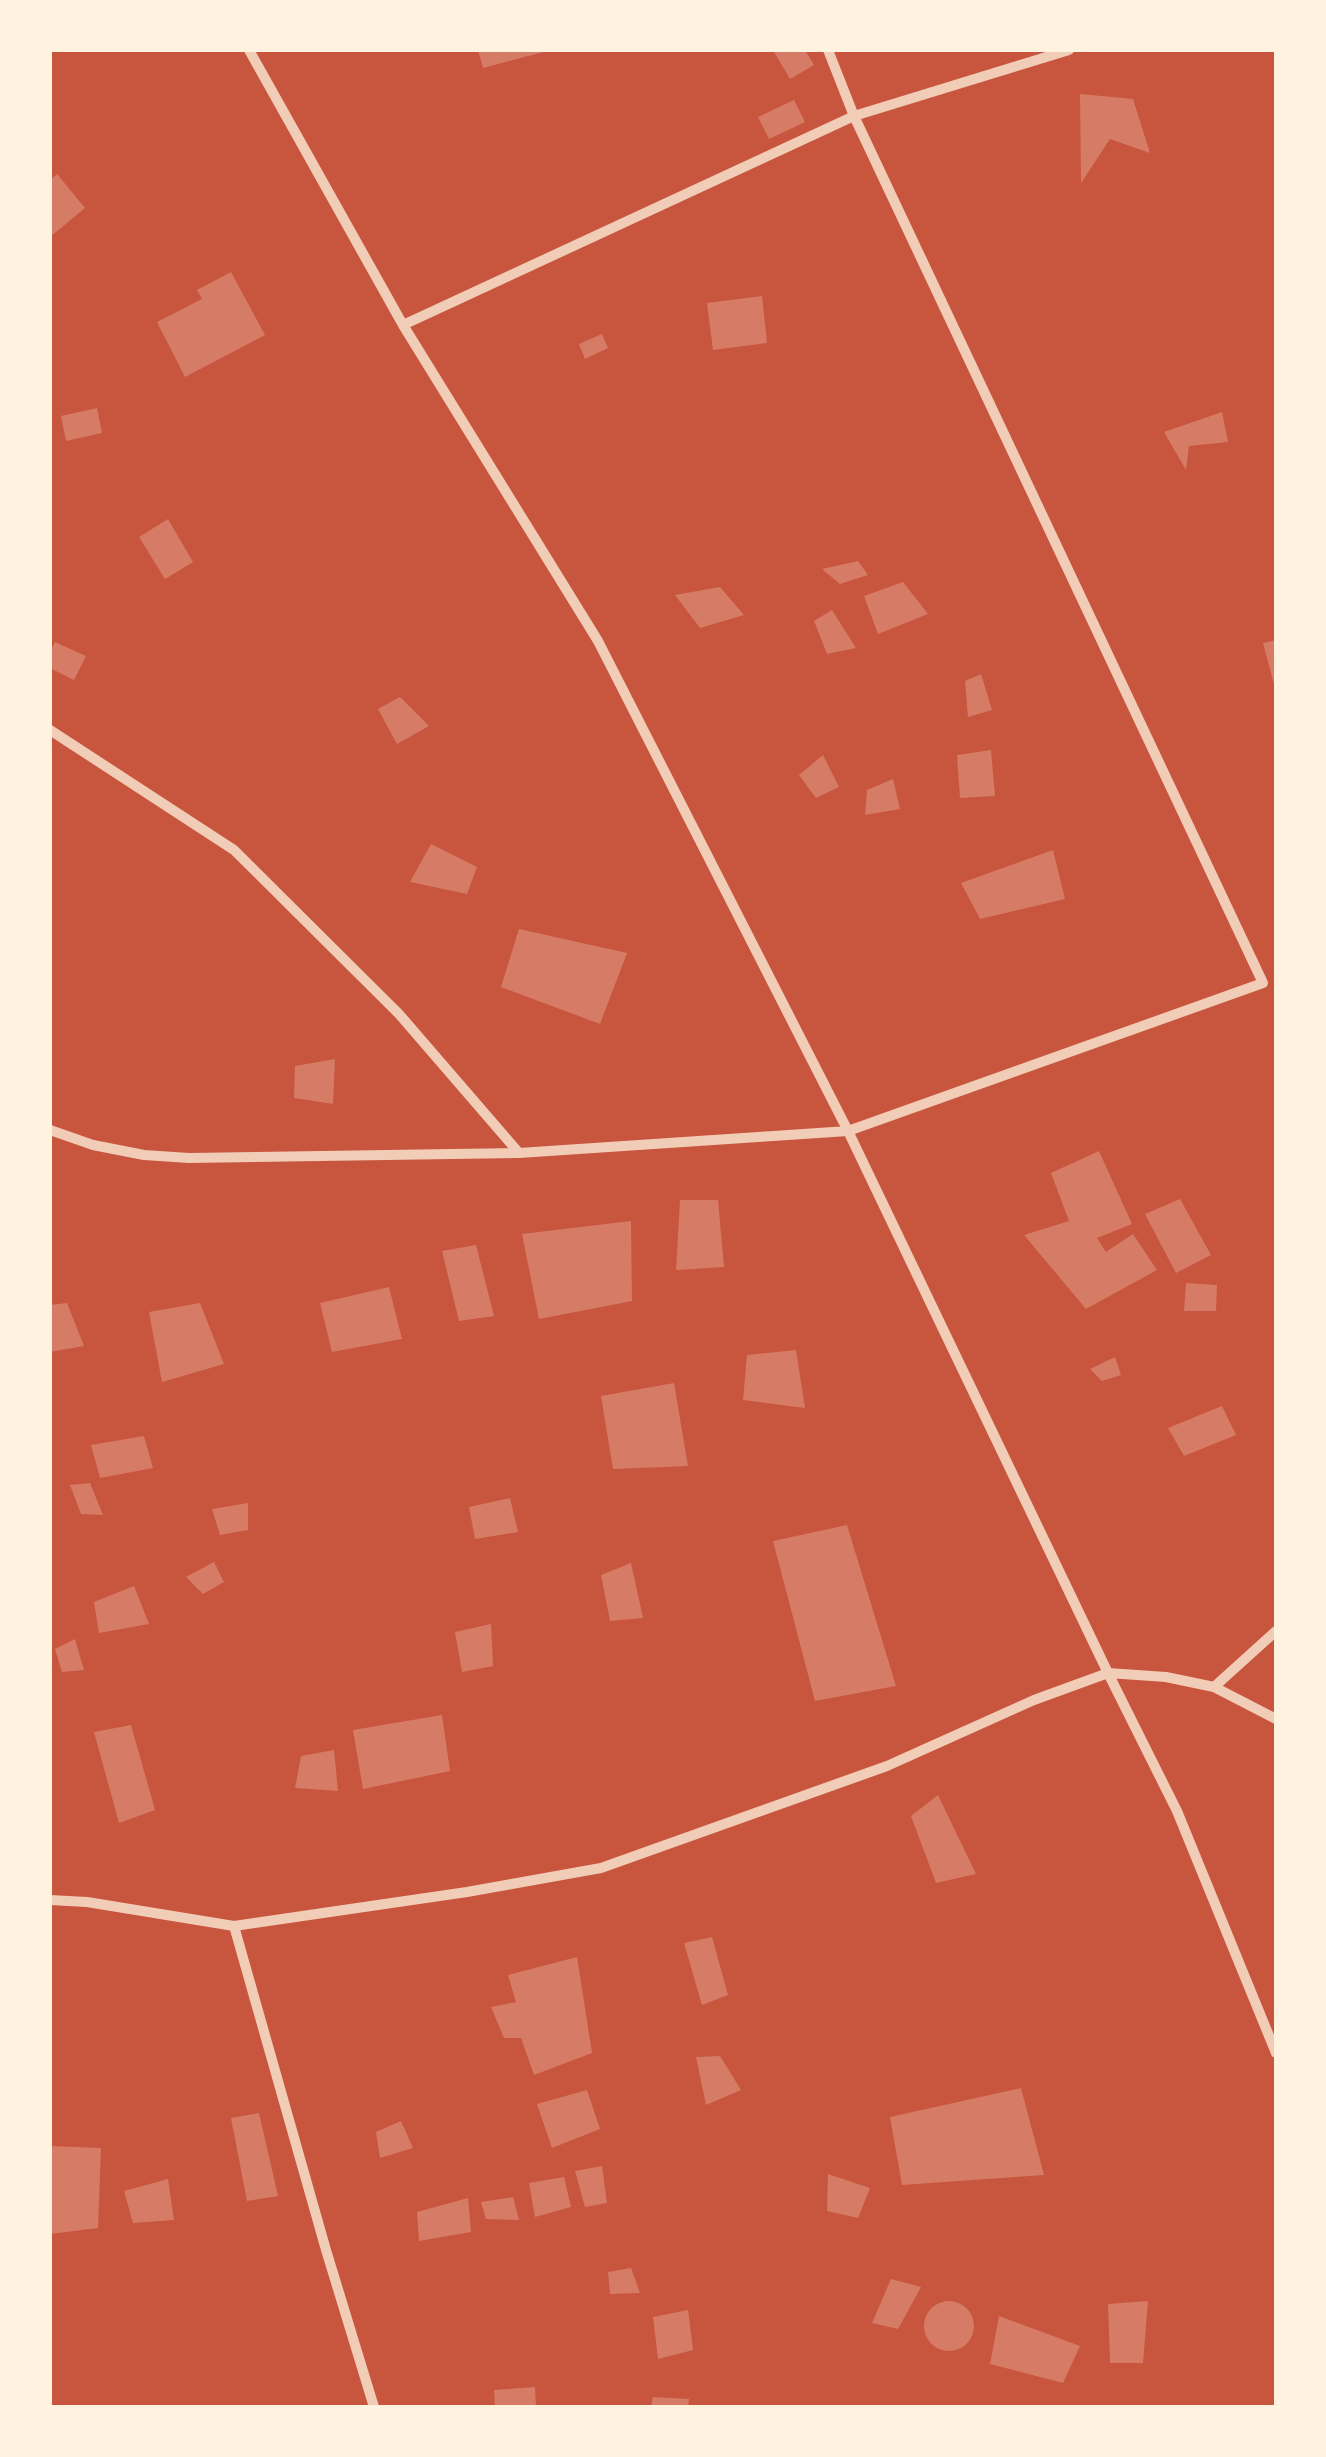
<!DOCTYPE html>
<style>
body{margin:0}
#map{position:relative;width:1326px;height:2457px;overflow:hidden;background:#c8553d;font-family:Georgia,serif}
canvas{display:block}
.frame{position:absolute;inset:0;border:52px solid #fff3e0;pointer-events:none}
</style>
<div id="map">
<canvas width="1326" height="2457"></canvas>
<div class="frame"></div>
</div>
<script>
const context = document.querySelector('canvas').getContext('2d');
context.lineJoin = 'round';
function fill(path, color) { context.fillStyle = color; context.fill(path, 'evenodd'); }
const shape = rows => new Path2D(rows.map(r => 'M' + r).join(''));
function stroke(path, color, width, dash) { context.strokeStyle = color; context.lineWidth = width; context.lineCap = dash ? 'butt' : 'round'; context.setLineDash(dash || []); context.stroke(path); }
const building = shape([
 [478,50,546,50,547,51,483,68],
 [773,50,805,50,814,65,790,79],
 [1080,94,1133,99,1150,153,1110,139,1081,183],
 [794,100,805,122,769,139,758,117],
 [57,174,85,208,50,237,50,180],
 [231,272,265,335,185,377,157,322,202,299,197,290],
 [762,296,767,343,713,350,707,303],
 [602,334,608,348,585,359,579,344],
 [97,408,102,433,66,441,61,416],
 [1222,412,1228,442,1189,446,1186,470,1164,432],
 [168,519,193,562,165,579,139,537],
 [858,561,868,575,840,584,822,569],
 [903,582,928,614,878,634,864,596],
 [720,587,744,615,700,628,675,595],
 [832,610,856,648,827,654,814,621],
 [1276,640,1276,688,1275,688,1263,643],
 [55,642,86,656,74,680,50,668,50,652],
 [981,674,992,710,968,717,965,681],
 [400,697,429,726,397,744,378,709],
 [991,750,995,796,960,798,957,755],
 [823,755,839,787,816,798,799,775],
 [893,779,900,809,865,815,867,790],
 [431,844,477,867,467,894,410,882],
 [1053,850,1065,899,980,919,961,883],
 [519,929,627,953,600,1024,501,987],
 [335,1059,333,1104,294,1098,295,1066],
 [1099,1151,1132,1224,1097,1238,1106,1252,1133,1234,1157,1270,1086,1309,1024,1235,1069,1221,1051,1173],
 [1180,1199,1211,1255,1176,1273,1145,1214],
 [680,1200,718,1200,724,1267,676,1270],
 [631,1221,632,1301,539,1319,522,1234],
 [476,1245,494,1316,459,1321,442,1251],
 [1186,1283,1217,1285,1216,1311,1184,1311],
 [389,1287,402,1339,332,1352,320,1303],
 [67,1303,84,1346,50,1352,50,1305],
 [200,1303,224,1364,162,1382,149,1312],
 [796,1350,805,1408,743,1400,747,1355],
 [1115,1357,1121,1375,1102,1381,1090,1369],
 [674,1383,688,1466,613,1469,601,1396],
 [1222,1406,1236,1435,1184,1456,1168,1428],
 [144,1436,153,1468,100,1478,91,1445],
 [90,1483,103,1515,81,1514,70,1485],
 [510,1498,518,1532,475,1539,469,1507],
 [248,1503,248,1530,220,1535,212,1509],
 [847,1525,896,1686,815,1701,773,1541],
 [214,1562,224,1582,203,1594,186,1577],
 [631,1563,643,1618,610,1621,601,1575],
 [134,1586,149,1624,99,1633,94,1602],
 [491,1624,493,1666,462,1672,455,1632],
 [75,1639,84,1670,62,1672,55,1649],
 [442,1715,450,1771,363,1789,353,1730],
 [131,1725,155,1810,119,1823,94,1732],
 [334,1750,338,1791,295,1788,301,1756],
 [938,1795,976,1874,936,1883,911,1816],
 [712,1937,728,1995,702,2005,684,1943],
 [577,1957,592,2053,534,2075,521,2038,504,2038,491,2007,516,2002,508,1975],
 [720,2056,741,2090,706,2105,696,2057],
 [1021,2088,1044,2175,902,2185,890,2117],
 [587,2090,600,2129,552,2148,537,2104],
 [259,2113,278,2196,247,2201,231,2118],
 [401,2121,413,2148,380,2158,376,2132],
 [50,2146,101,2148,98,2228,50,2234],
 [602,2166,607,2203,585,2207,575,2171],
 [828,2174,870,2188,858,2218,827,2211],
 [564,2177,571,2207,535,2217,529,2183],
 [168,2179,174,2220,133,2223,124,2191],
 [513,2197,519,2220,486,2219,481,2202],
 [468,2198,471,2232,419,2241,417,2212],
 [631,2268,640,2293,610,2294,608,2272],
 [891,2279,921,2287,898,2329,872,2323],
 '924 2326a25 25 0 1 1 50 0a25 25 0 1 1-50 0Z',
 [1148,2301,1143,2363,1110,2363,1108,2304],
 [688,2310,693,2350,658,2359,653,2317],
 [999,2316,1080,2346,1063,2383,990,2364],
 [535,2387,536,2407,495,2407,494,2390],
 [653,2397,689,2399,688,2407,651,2407]
]);
const minor = shape([
 [249,50,403,325,598,641,848,1131,1108,1673,1177,1811,1276,2053],
 [403,325,854,116,1069,50],
 [50,730,234,850,399,1014,519,1153],
 [50,1130,93,1145,144,1155,189,1158,519,1153,848,1131,1263,983,854,116,828,50],
 [1214,1687,1276,1631],
 [50,1900,87,1902,234,1926,467,1892,601,1868,887,1766,1034,1700,1108,1673,1166,1677,1214,1687,1276,1719],
 [234,1926,326,2250,374,2407]
]);
fill(building, '#d67c66');
stroke(minor, '#f1ccb7', 10);
</script>
